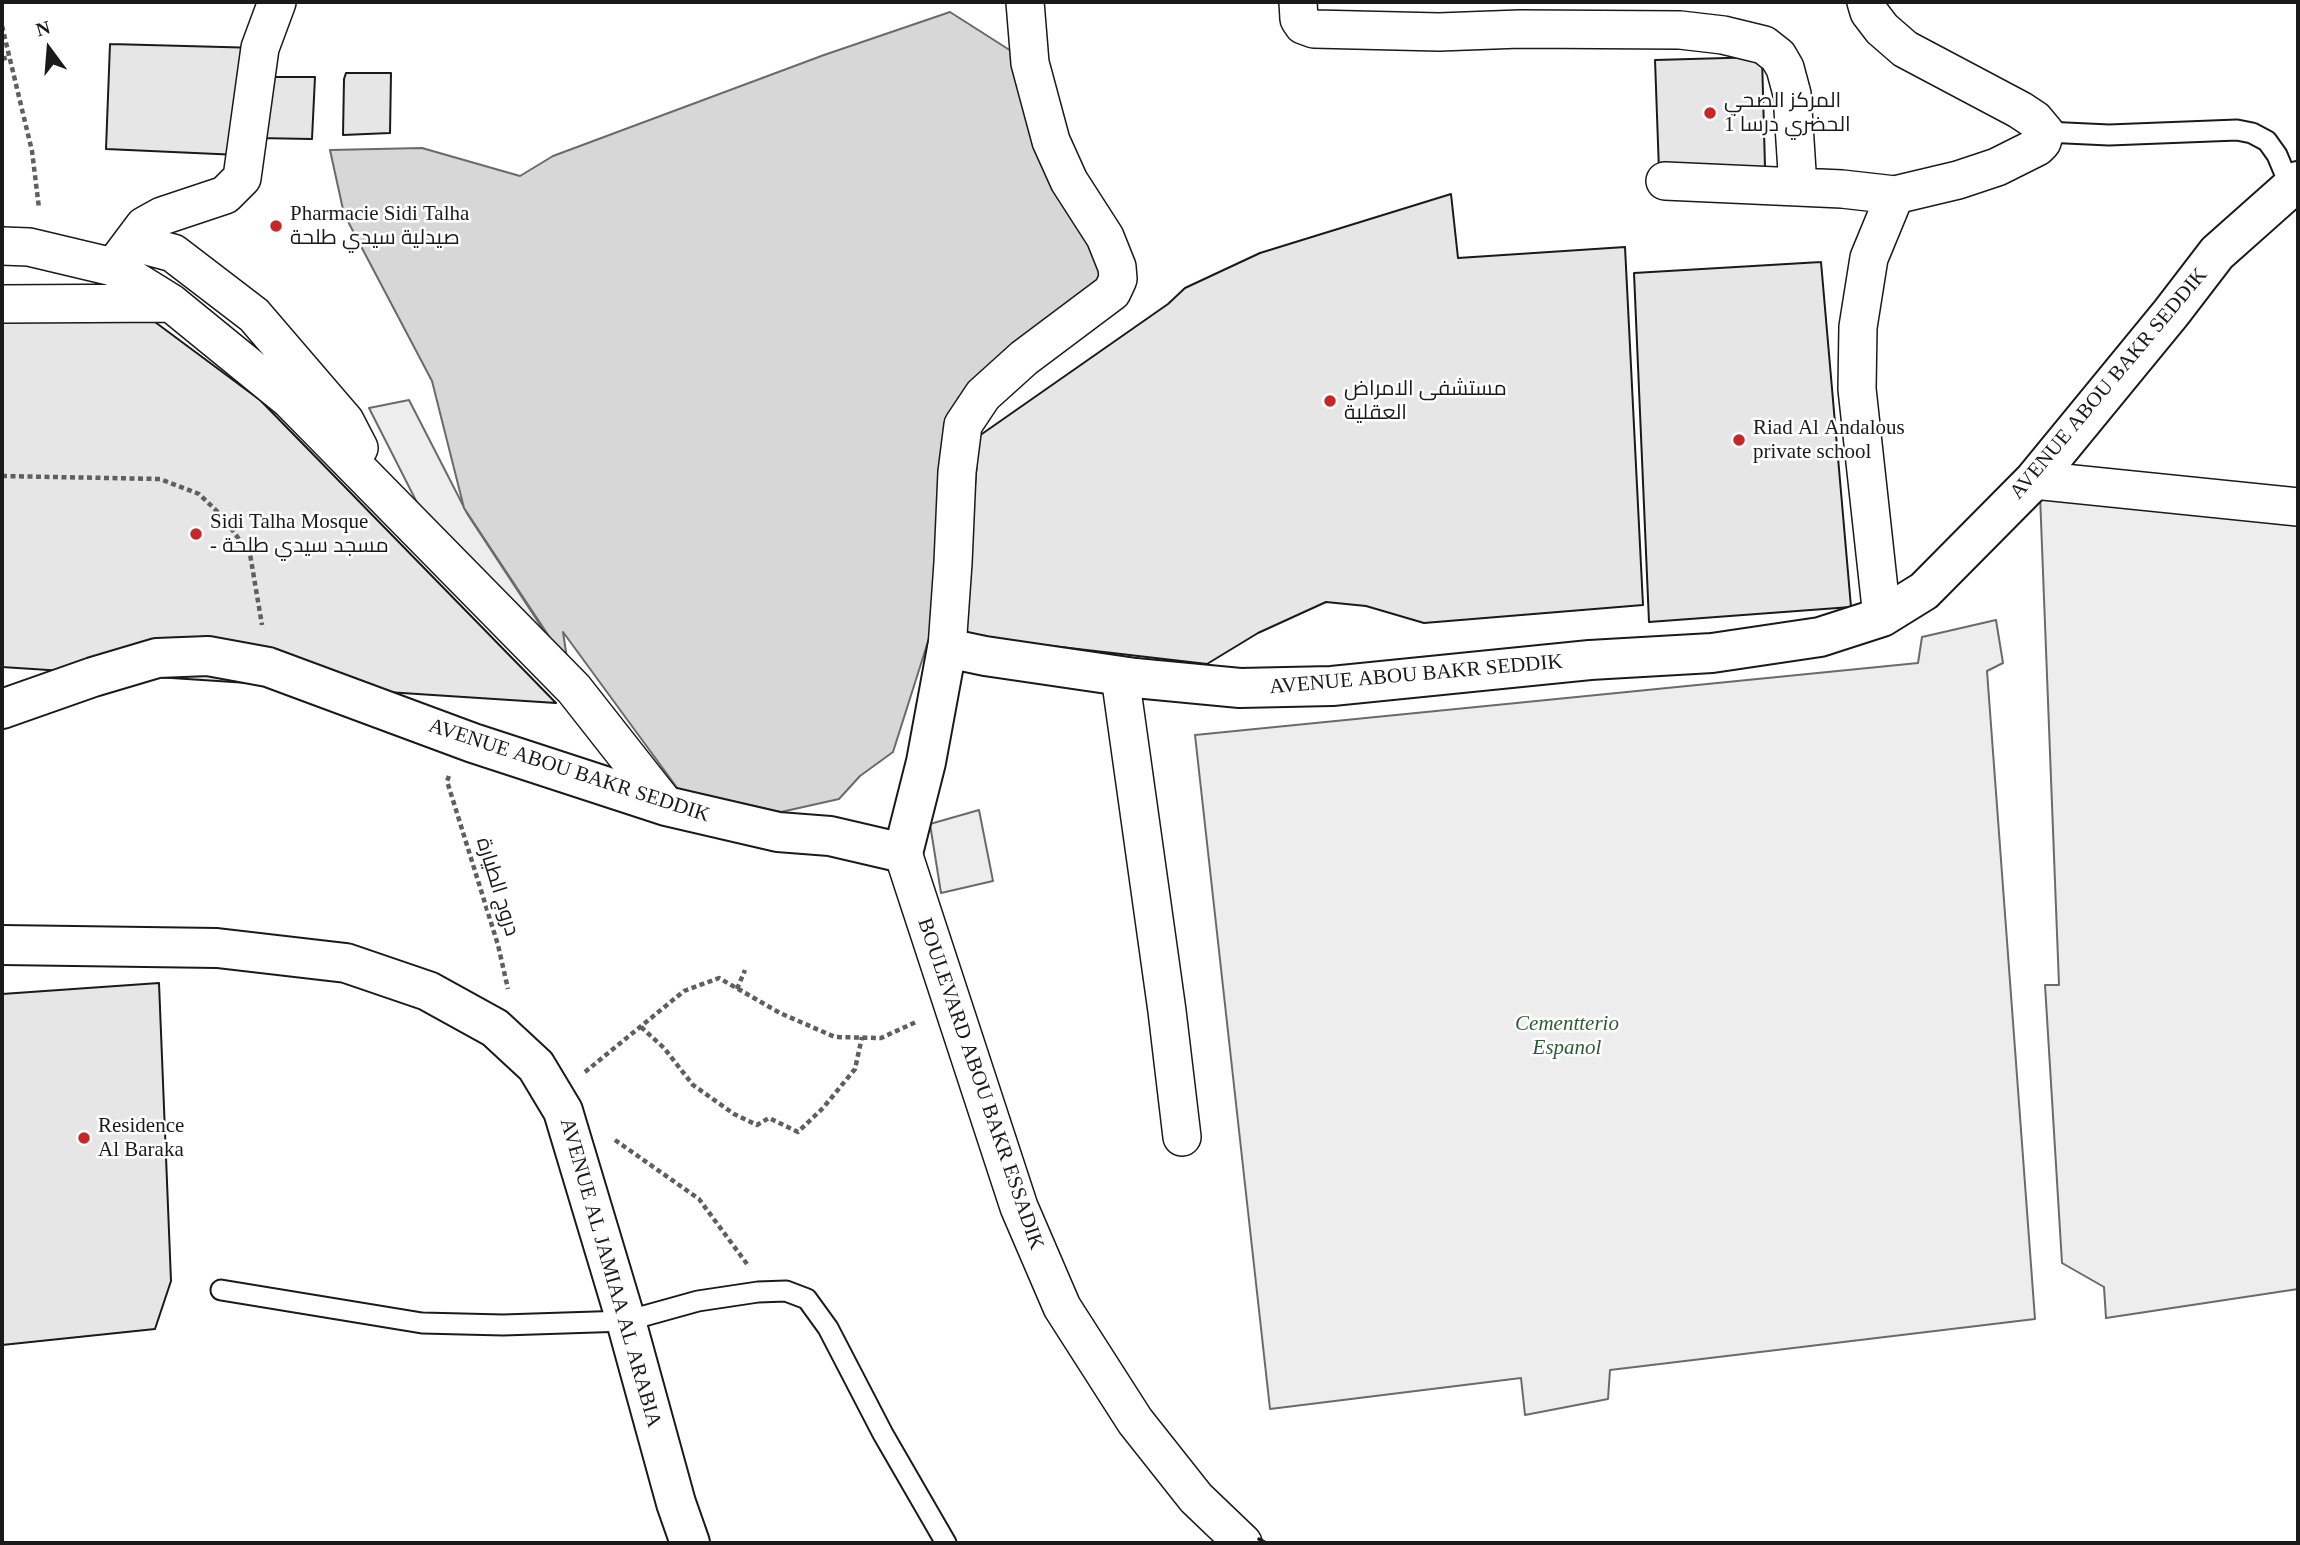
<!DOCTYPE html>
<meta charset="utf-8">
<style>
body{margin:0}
#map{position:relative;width:2300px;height:1545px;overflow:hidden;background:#fff;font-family:"Times New Roman",serif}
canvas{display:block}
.frame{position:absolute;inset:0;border:4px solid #1a1a1a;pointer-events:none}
.north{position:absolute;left:14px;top:14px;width:70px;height:70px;-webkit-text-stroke:5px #fff;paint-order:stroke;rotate:344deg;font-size:19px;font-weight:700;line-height:28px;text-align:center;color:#1a1a1a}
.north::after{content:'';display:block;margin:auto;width:24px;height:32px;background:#1a1a1a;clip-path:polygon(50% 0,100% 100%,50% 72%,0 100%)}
</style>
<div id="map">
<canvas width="2300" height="1545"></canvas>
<div class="frame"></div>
<div class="north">N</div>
</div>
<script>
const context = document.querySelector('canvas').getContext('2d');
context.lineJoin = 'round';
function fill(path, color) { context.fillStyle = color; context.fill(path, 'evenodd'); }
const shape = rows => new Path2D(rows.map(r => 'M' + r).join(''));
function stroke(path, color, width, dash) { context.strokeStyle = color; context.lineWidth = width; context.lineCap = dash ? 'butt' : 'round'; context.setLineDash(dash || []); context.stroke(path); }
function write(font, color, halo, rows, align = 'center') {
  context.font = font + ' "Times New Roman",Cairo,serif'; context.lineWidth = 5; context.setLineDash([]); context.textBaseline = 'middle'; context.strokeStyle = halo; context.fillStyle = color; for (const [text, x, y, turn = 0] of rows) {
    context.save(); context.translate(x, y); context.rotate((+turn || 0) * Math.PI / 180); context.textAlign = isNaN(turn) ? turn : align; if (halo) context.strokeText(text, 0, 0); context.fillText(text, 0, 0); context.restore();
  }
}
const built = shape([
 [409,400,468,515,558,652,437,542,369,408,409,400],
 [2040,495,2298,525,2298,1289,2106,1318,2104,1287,2062,1263,2045,985,2059,985,2040,495],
 [1996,620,2003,663,1987,671,2035,1319,1610,1370,1608,1399,1525,1415,1521,1378,1270,1409,1195,735,1918,663,1922,637,1996,620],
 [979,810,993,881,941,893,930,824,979,810]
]);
const water = shape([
 [950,12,1030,63,1118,279,958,398,932,629,893,752,860,776,839,799,781,812,678,789,563,632,568,665,464,508,432,381,344,214,330,150,422,148,520,176,553,156,824,55,950,12]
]);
const building = shape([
 [110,44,260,48,239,155,106,149,110,44],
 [1762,57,1765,167,1659,171,1655,60,1762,57],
 [346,73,391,73,390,133,343,135,344,79,346,73],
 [267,77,315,77,312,139,257,138,267,77],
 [1451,194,1458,258,1625,247,1643,605,1424,623,1366,606,1326,602,1258,633,1207,664,966,636,967,583,979,436,1168,304,1185,288,1260,253,1451,194],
 [1821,262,1851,607,1649,622,1634,273,1821,262],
 [2,319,155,322,260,400,556,703,2,667,2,319],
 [159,983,171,1281,155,1329,2,1345,2,994,159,983]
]);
const path = shape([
 [2,26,32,151,39,208],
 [2,59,9,57],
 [2,476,160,479,199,494,222,516,250,554,262,625],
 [449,776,447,781,498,945,508,989],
 [737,989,745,970],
 [641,1027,664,1048,693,1085,734,1114,757,1125,769,1118,798,1132,823,1108,855,1069,862,1037],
 [585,1072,684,991,719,978,780,1013,835,1037,881,1038,916,1022],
 [615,1140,699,1199,747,1264]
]);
const lane = shape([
 [2045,132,2109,135,2237,130,2252,133,2267,141,2277,155,2290,186],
 [221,1290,422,1323,503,1325,626,1321,698,1301,758,1292,786,1291,807,1299,828,1328,883,1434,946,1543]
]);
const street = shape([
 [1298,2,1299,19,1303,25,1314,29,1439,32,1520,29,1680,30,1723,35,1764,45,1778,56,1785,68,1792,94,1798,187],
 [1866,2,1869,12,1882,29,1905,49,2020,110,2035,120,2045,132,2042,142,2037,147,1997,167,1958,180,1895,195],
 [1665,181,1842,189,1895,195,1869,258,1858,327,1857,389,1882,617],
 [132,242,173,253,254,315,345,421,359,448],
 [2,246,29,247,113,267,171,303,290,400,574,689,666,806],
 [120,258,144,226,162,216,225,195,242,178,260,48,277,2],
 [2,304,171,303],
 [2034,480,2298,507],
 [947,648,953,563,957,472,963,425,983,395,1024,358,1112,292,1118,279,1117,267,1105,237,1069,181,1051,141,1030,63,1025,2],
 [1120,676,1167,1011,1182,1137],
 [903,853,1019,1207,1062,1307,1135,1421,1196,1498,1243,1543]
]);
const secondary = shape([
 [2,709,93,677,157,658,208,656,268,667,473,743,666,806,778,832,830,836,903,853,926,762,947,648,985,656,1135,678,1240,688,1332,686,1590,660,1712,653,1820,637,1882,617,1924,591,2034,480,2171,313,2217,253,2298,181],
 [2,945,217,948,346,963,428,991,495,1028,536,1066,563,1111,626,1321,676,1503,690,1543]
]);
const wall = shape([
 [1259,1539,1266,1543]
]);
const markers = [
 [1710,113,7,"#c62828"],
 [276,226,7,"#c62828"],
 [1330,401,7,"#c62828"],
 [1739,440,7,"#c62828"],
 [196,534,7,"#c62828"],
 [84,1138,7,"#c62828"]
];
const poiNames = [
 ["المركز الصحي",1724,101],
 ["الحضري درسا 1",1724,125],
 ["Pharmacie Sidi Talha",290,214],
 ["صيدلية سيدي طلحة",290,238],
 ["مستشفى الامراض",1344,389],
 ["العقلية",1344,413],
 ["Riad Al Andalous",1753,428],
 ["private school",1753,452],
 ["Sidi Talha Mosque",210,522],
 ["- مسجد سيدي طلحة",210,546],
 ["Residence",98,1126],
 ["Al Baraka",98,1150]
];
const streetNames = [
 ["AVENUE ABOU BAKR SEDDIK",2109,384,-50],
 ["AVENUE ABOU BAKR SEDDIK",1416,675,-5],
 ["AVENUE ABOU BAKR SEDDIK",569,771,18],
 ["دروج الطيارة",497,887,73],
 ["BOULEVARD ABOU BAKR ESSADIK",980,1084,71],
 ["AVENUE AL JAMIAA AL ARABIA",610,1273,74]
];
const parkNames = [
 ["Cementterio",1567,1024],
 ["Espanol",1567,1048]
];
fill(built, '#ededed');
stroke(built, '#6a6a6a', 2);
fill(water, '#d7d7d7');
stroke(water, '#6a6a6a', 2);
fill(building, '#e6e6e6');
stroke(building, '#1a1a1a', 2);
stroke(lane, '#1a1a1a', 23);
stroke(street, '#1a1a1a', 40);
stroke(secondary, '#1a1a1a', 42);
stroke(path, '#5f5f5f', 4.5, [5, 3.5]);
stroke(lane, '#fff', 19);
stroke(street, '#fff', 37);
stroke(secondary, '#fff', 38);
stroke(wall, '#1a1a1a', 3.5);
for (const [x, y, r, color] of markers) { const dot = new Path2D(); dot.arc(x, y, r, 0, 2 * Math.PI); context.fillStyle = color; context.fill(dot); stroke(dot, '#fff', 2.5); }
write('21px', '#1a1a1a', '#fff', poiNames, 'left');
write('21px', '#1a1a1a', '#fff', streetNames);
write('italic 21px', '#2b5a34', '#fff', parkNames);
</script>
